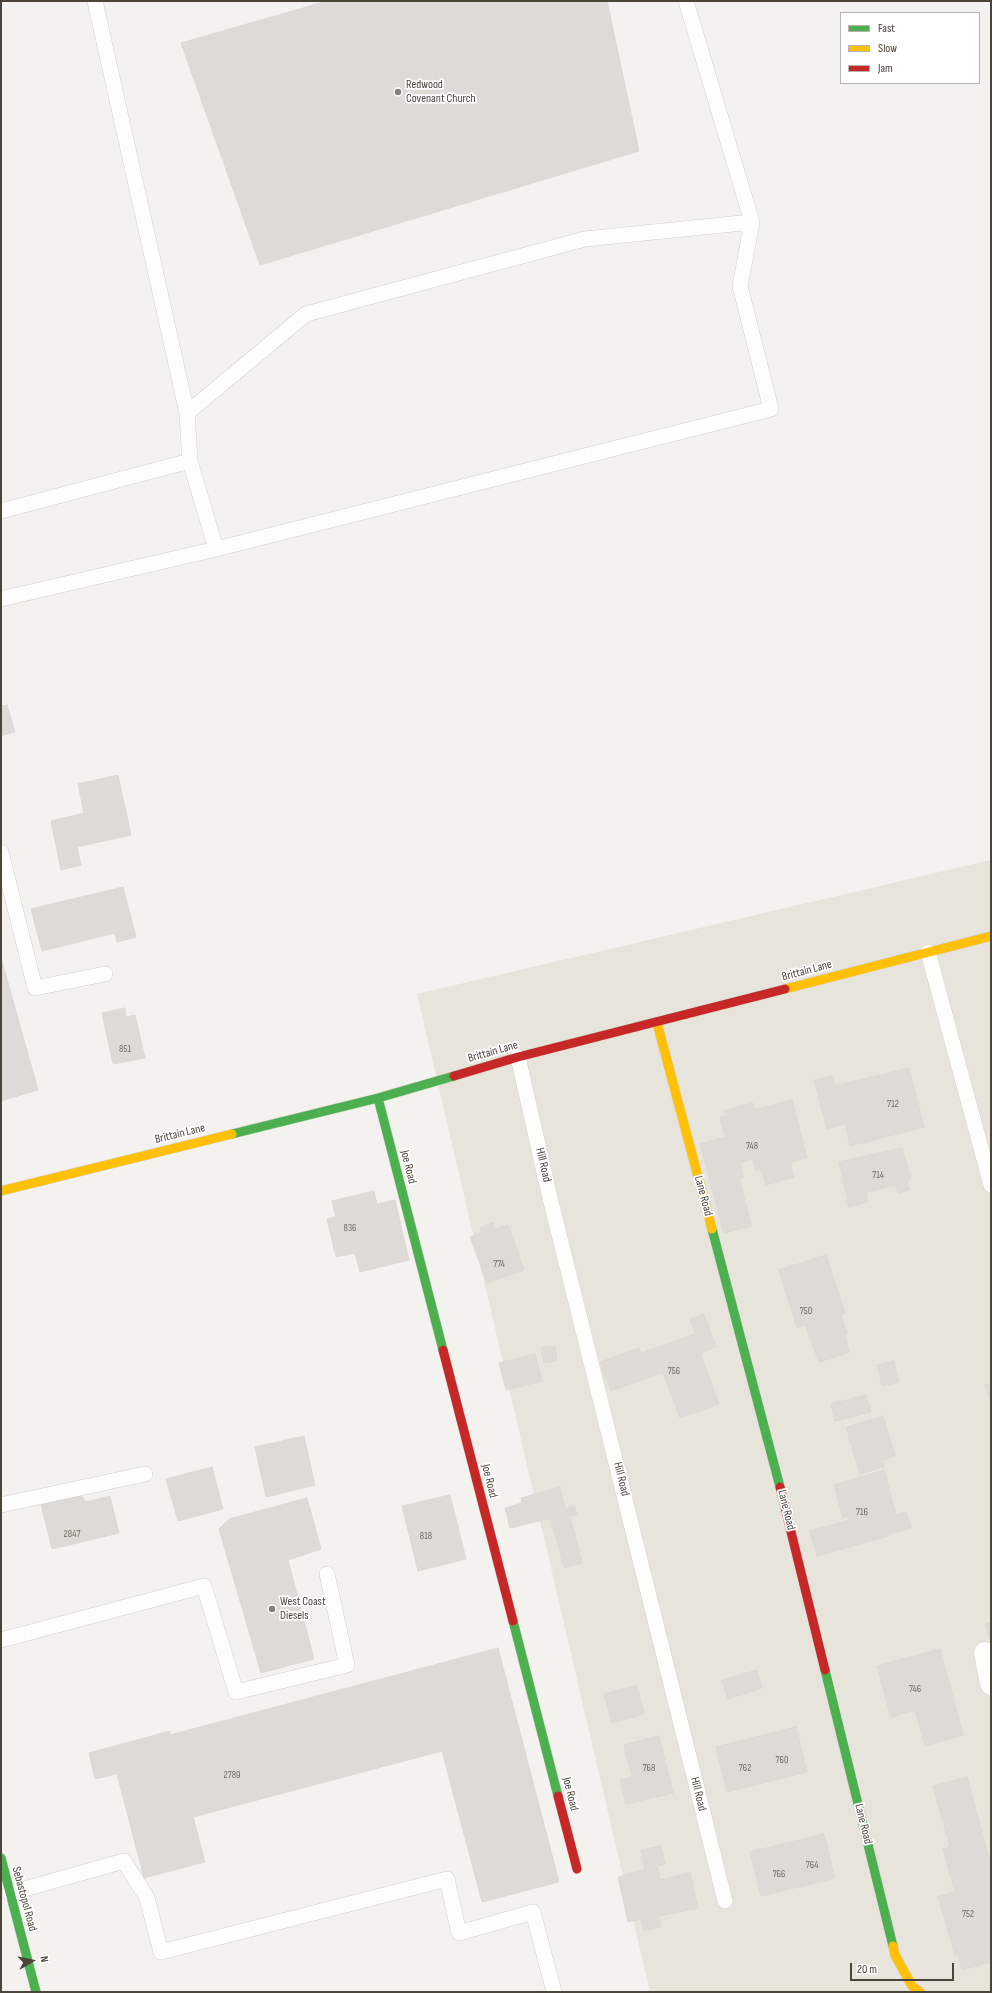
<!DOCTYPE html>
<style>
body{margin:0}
#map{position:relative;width:992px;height:1993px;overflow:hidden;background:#f4f2ee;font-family:"Sofia Sans Condensed",sans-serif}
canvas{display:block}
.frame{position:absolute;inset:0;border:2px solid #4b4439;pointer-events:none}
.legend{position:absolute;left:840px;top:12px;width:140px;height:72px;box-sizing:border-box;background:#fff;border:1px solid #b7b4b0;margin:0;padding:5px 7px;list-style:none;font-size:12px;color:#4b4439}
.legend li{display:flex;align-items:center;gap:8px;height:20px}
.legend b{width:20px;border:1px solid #b7b4b0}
.north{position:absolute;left:12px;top:1941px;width:40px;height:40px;-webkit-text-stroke:3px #fff;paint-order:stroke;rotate:81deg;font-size:11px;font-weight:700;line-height:16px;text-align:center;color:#4b4439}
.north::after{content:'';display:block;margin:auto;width:14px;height:18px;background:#4b4439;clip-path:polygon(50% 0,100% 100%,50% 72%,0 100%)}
.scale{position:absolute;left:850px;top:1963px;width:104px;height:18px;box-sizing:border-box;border:2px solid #4b4439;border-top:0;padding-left:5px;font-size:12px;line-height:14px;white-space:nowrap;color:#4b4439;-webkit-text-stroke:3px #fff;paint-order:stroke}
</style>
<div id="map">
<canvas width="992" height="1993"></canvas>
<div class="frame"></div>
<ul class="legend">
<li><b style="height:5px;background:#4caf50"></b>Fast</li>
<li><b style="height:5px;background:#ffc107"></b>Slow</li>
<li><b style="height:5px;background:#c62828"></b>Jam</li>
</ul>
<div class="north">N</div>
<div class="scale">20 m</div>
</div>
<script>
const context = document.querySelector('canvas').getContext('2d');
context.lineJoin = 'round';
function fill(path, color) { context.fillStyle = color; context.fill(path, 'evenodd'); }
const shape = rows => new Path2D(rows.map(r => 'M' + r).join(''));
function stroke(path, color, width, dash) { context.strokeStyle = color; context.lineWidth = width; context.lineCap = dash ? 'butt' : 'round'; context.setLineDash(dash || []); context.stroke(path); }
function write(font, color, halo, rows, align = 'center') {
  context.font = font + ' "Sofia Sans Condensed",sans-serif'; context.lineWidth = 3.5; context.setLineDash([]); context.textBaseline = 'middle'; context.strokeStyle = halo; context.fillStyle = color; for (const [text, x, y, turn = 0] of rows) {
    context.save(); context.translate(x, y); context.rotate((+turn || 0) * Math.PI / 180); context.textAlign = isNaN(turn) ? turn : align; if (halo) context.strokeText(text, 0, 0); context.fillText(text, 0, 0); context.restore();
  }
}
const residential = shape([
 [991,860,991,1992,650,1992,417,994]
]);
const building = shape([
 [327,1,607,1,639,151,260,265,181,43,327,1],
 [7,705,15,732,1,736,1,706,7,705],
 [118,775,131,835,77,847,81,865,61,870,51,821,84,813,78,784,118,775],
 [123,887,136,937,117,942,115,933,42,951,31,909,123,887],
 [1,958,38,1090,1,1101,1,958],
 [125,1008,126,1017,135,1015,145,1058,113,1064,102,1013,125,1008],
 [909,1068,924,1127,850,1146,845,1124,827,1129,814,1080,832,1076,835,1086,909,1068],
 [792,1100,807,1158,790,1162,794,1177,766,1185,762,1170,756,1171,753,1159,740,1163,743,1177,739,1178,751,1226,724,1233,700,1144,725,1137,720,1117,726,1116,724,1111,753,1103,754,1110,792,1100],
 [902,1148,911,1178,907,1181,909,1190,898,1193,896,1185,866,1192,868,1202,849,1207,839,1162,902,1148],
 [374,1191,377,1204,395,1200,409,1260,360,1272,355,1253,336,1257,327,1219,336,1217,332,1201,374,1191],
 [493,1223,495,1229,508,1225,524,1270,487,1283,470,1237,482,1233,480,1228,493,1223],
 [826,1255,845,1313,841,1314,847,1334,844,1335,850,1352,819,1362,805,1325,797,1328,779,1270,826,1255],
 [704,1314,716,1347,700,1353,719,1404,680,1418,663,1372,611,1391,600,1362,639,1348,641,1353,696,1334,690,1319,704,1314],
 [555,1346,557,1361,544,1363,541,1348,555,1346],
 [535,1354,542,1381,506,1390,499,1363,535,1354],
 [894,1361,899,1382,882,1386,877,1365,894,1361],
 [991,1383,991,1400,985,1385,991,1383],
 [866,1395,871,1412,835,1421,831,1404,866,1395],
 [883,1416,895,1456,882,1460,884,1467,860,1474,846,1427,883,1416],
 [304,1436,315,1485,266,1497,255,1447,304,1436],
 [212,1467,223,1509,178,1521,166,1479,212,1467],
 [884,1470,896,1515,906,1512,911,1528,889,1534,889,1536,817,1556,810,1531,850,1520,848,1516,843,1518,834,1485,884,1470],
 [560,1487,565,1509,574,1506,577,1514,570,1516,582,1563,564,1568,551,1518,510,1528,505,1508,522,1503,521,1498,560,1487],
 [81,1495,86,1502,110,1496,119,1533,52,1549,41,1504,81,1495],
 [450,1495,466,1559,418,1571,402,1506,450,1495],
 [307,1498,321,1549,288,1560,314,1659,261,1673,219,1529,229,1519,307,1498],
 [991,1623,991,1645,986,1624,991,1623],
 [498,1648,559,1882,482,1902,442,1751,193,1817,205,1862,144,1878,117,1774,95,1779,89,1753,170,1731,170,1735,498,1648],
 [940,1649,963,1735,925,1746,915,1710,891,1717,877,1666,940,1649],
 [757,1670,762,1688,728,1699,722,1680,757,1670],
 [637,1685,644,1714,612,1723,604,1694,637,1685],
 [796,1727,807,1772,727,1792,716,1747,796,1727],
 [659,1736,673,1793,626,1804,620,1780,632,1777,624,1745,659,1736],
 [967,1777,991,1866,991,1962,962,1970,958,1954,955,1955,938,1896,955,1892,943,1849,950,1847,933,1786,967,1777],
 [824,1834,835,1878,761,1896,750,1852,824,1834],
 [661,1846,665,1864,657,1866,660,1880,690,1873,698,1908,659,1916,661,1927,644,1931,641,1919,628,1922,618,1877,645,1870,641,1850,661,1846]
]);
const lane = shape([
 [95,1,187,413,190,461,216,549],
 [187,413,306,314,585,239,752,222],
 [1,511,190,461],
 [1,599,216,549,771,409,740,286,752,222,686,1],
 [1,852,35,988,105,974],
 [928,952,991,1185],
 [518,1057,550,1198,725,1901],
 [1,1505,145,1474],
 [1,1640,204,1586,236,1692,347,1665,327,1574],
 [10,1893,124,1861,147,1898,161,1952,447,1879,459,1933,533,1912,554,1992]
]);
const street = shape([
 [985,1653,991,1684]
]);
const fast = shape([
 [378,1098,443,1350],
 [232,1134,378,1098,454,1076],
 [712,1229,780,1487],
 [513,1621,558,1796],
 [825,1670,893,1946],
 [1,1858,36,1992]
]);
const slow = shape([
 [785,989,991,936],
 [657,1023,712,1229],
 [1,1191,232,1134],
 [893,1946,895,1955,912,1986,920,1992]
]);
const jam = shape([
 [454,1076,518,1057,785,989],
 [443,1350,513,1621],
 [780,1487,825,1670],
 [558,1796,577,1869]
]);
const markers = [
 [398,92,4,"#868178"],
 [272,1609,4,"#868178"]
];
const numberNames = [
 ["851",125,1049],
 ["712",893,1104],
 ["748",752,1146],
 ["714",878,1175],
 ["836",350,1228],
 ["774",499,1264],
 ["750",806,1311],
 ["756",674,1371],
 ["716",862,1512],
 ["2847",72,1534],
 ["818",426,1536],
 ["746",915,1689],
 ["760",782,1760],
 ["768",649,1768],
 ["762",745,1768],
 ["2789",232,1775],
 ["764",812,1865],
 ["766",779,1874],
 ["752",968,1914]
];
const poiNames = [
 ["Redwood",406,85],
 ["Covenant Church",406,99],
 ["West Coast",280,1602],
 ["Diesels",280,1616]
];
const streetNames = [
 ["Brittain Lane",807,971,-15],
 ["Brittain Lane",493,1052,-16],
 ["Brittain Lane",180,1134,-14],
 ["Hill Road",543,1165,77],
 ["Joe Road",408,1167,76],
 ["Lane Road",703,1196,75],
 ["Hill Road",621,1479,76],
 ["Joe Road",489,1481,76],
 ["Lane Road",786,1510,76],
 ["Joe Road",570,1794,76],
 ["Hill Road",698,1794,76],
 ["Lane Road",863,1824,76],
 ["Sebastopol Road",24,1899,75]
];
fill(residential, '#e7e4dc');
fill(building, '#dedbd6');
stroke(building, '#dcd9d4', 1);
stroke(lane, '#d2d0cb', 16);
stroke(street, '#d2d0cb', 23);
stroke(fast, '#d3cfc5', 10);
stroke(slow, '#d3cfc5', 10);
stroke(jam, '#d3cfc5', 10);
stroke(lane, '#fdfdfc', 15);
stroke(street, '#fdfdfc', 22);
stroke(fast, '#4caf50', 9);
stroke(slow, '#ffc107', 9);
stroke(jam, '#c62828', 9);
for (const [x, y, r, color] of markers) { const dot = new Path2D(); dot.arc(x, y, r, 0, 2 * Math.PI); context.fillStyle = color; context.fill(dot); stroke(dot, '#fff', 1.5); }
write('10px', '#706a61', null, numberNames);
write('12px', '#4b4439', '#fff', poiNames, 'left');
write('12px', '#4b4439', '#fff', streetNames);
</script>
